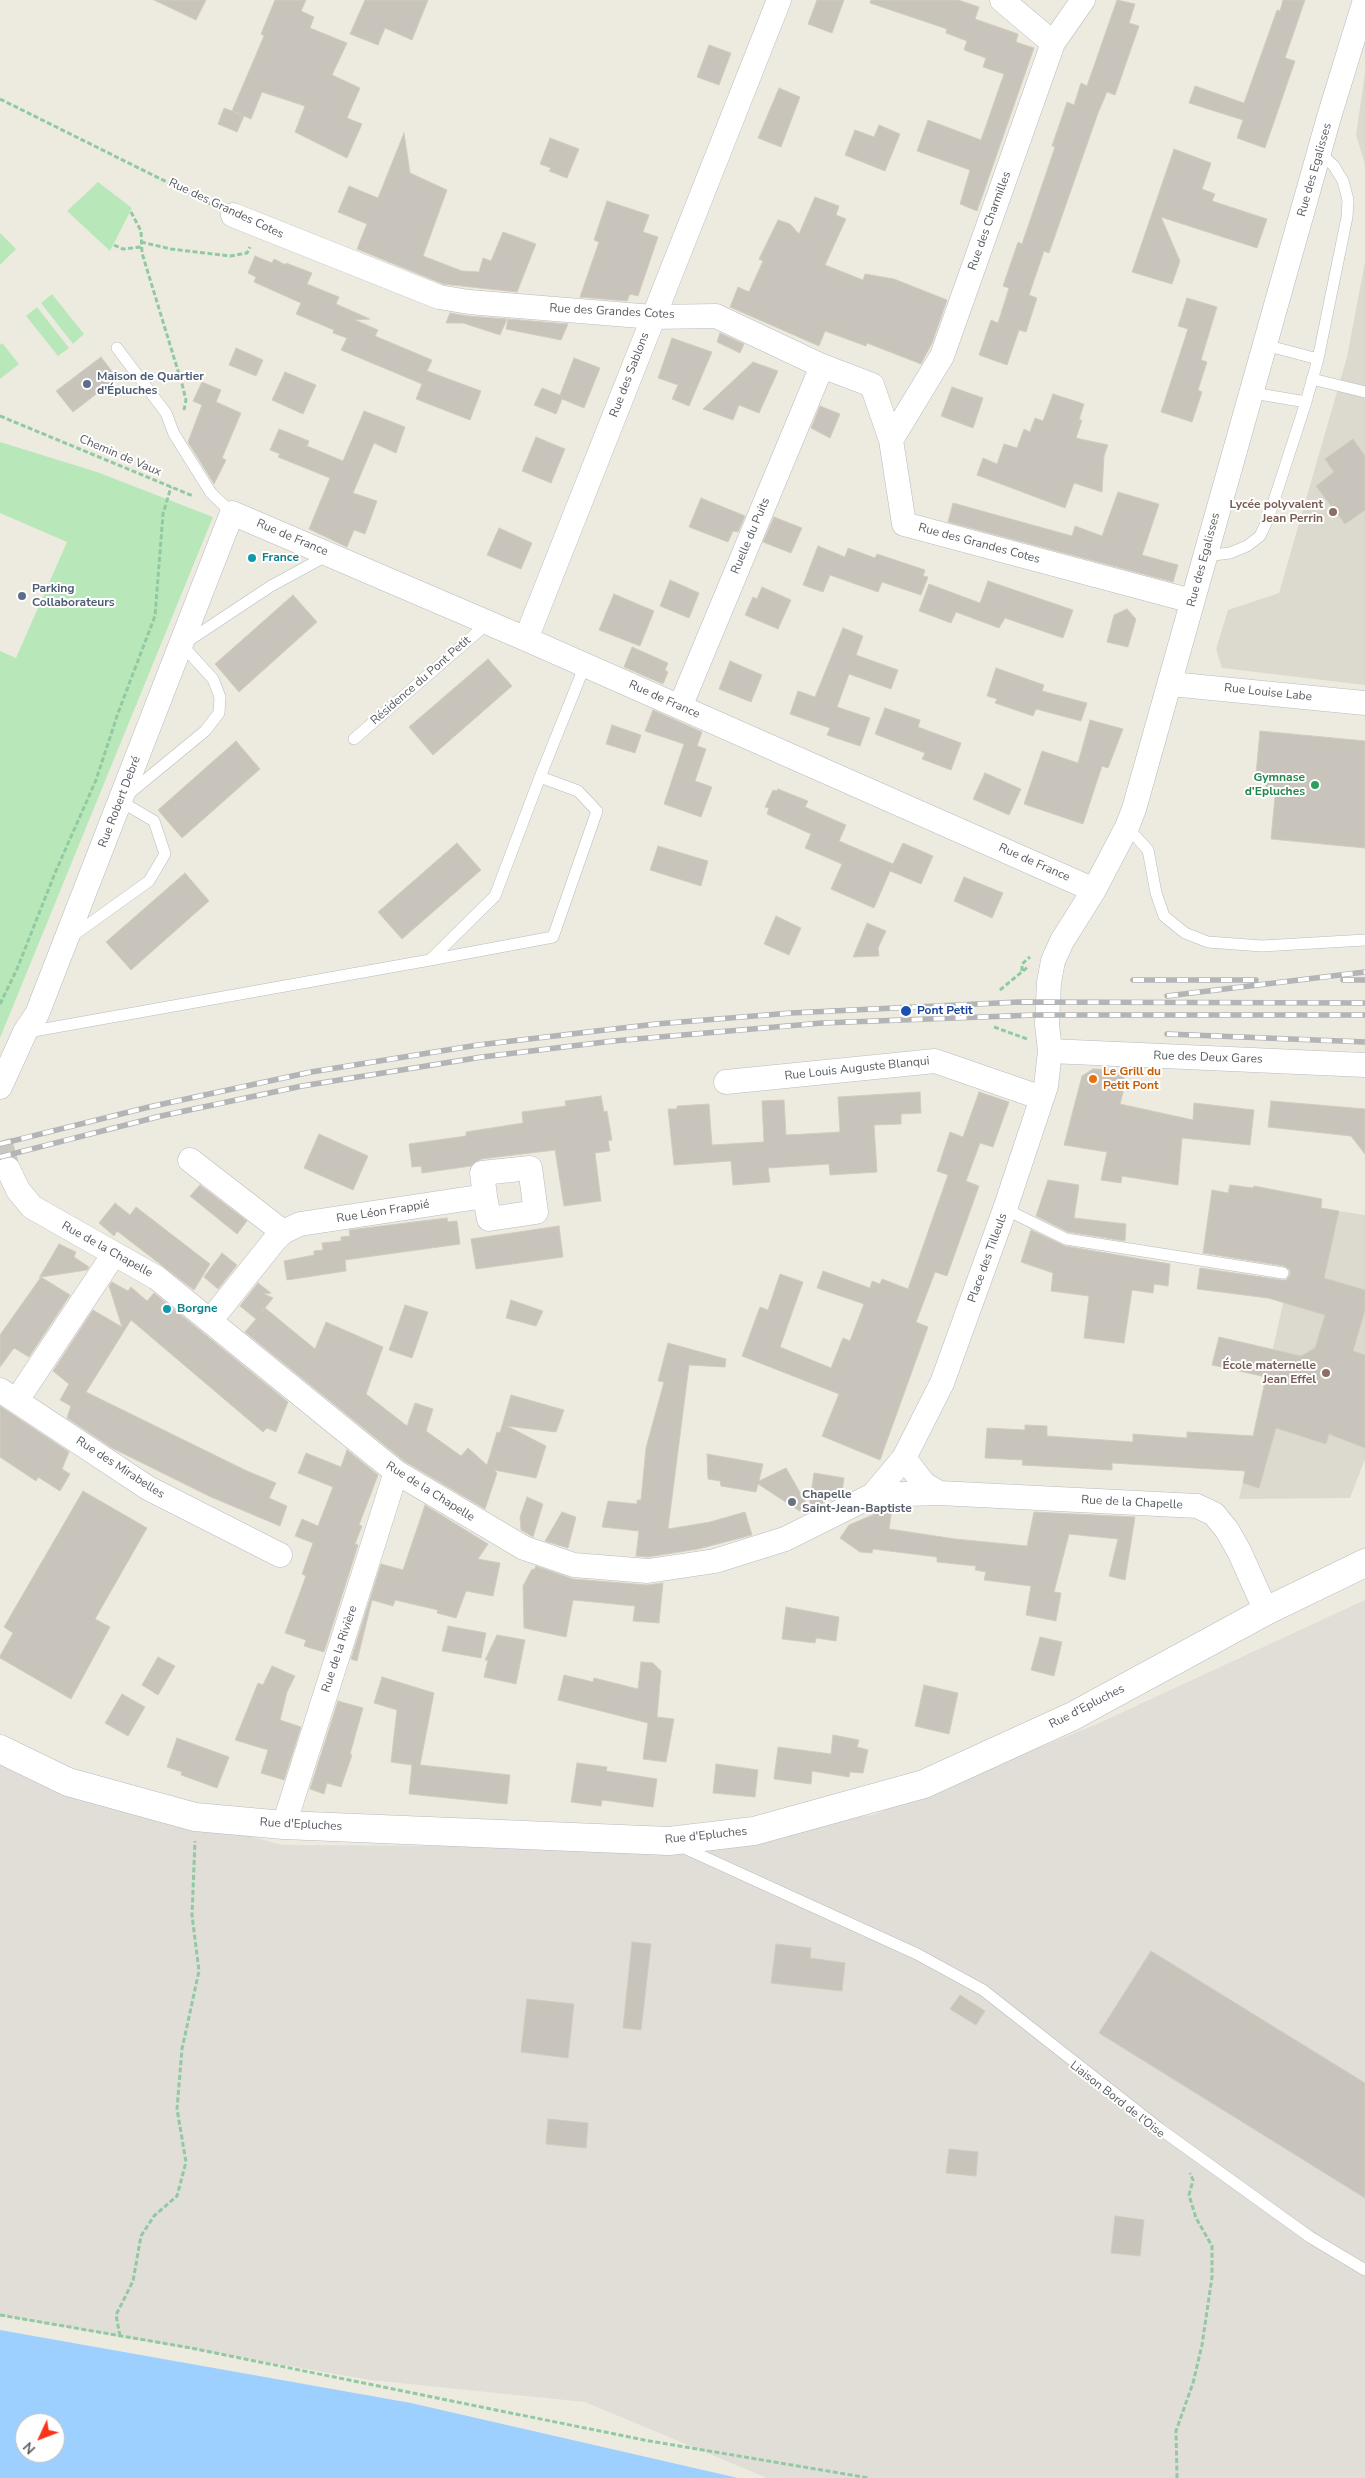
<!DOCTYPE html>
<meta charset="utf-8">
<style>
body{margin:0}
#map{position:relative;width:1365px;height:2478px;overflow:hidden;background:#edebdf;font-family:"Nunito Sans",sans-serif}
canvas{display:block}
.north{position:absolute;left:15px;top:2413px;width:50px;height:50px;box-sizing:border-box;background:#fff;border:1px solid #bcbec0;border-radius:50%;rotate:227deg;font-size:14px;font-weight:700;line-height:20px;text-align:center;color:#585c62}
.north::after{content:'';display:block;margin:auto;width:18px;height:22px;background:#f93418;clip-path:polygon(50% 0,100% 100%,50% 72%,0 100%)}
</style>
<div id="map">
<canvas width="1365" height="2478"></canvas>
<div class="north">N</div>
</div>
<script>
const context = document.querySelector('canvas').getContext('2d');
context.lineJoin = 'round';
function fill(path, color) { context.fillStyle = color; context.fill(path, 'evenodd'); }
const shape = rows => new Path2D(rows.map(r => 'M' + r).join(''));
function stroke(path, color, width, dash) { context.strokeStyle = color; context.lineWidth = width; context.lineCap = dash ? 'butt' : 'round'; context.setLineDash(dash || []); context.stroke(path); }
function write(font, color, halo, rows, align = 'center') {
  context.font = font + ' "Nunito Sans",sans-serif'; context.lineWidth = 4; context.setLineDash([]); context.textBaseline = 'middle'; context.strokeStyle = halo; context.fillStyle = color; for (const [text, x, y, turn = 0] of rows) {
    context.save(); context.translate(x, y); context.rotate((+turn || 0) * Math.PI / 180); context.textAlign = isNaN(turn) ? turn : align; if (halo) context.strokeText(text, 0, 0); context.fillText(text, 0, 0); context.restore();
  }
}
const industrial = shape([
 [1365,1600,1365,2478,767,2478,585,2402,370,2380,0,2316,0,1757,120,1800,282,1845,642,1847,873,1815,1097,1724]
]);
const education = shape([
 [1365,73,1365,164,1356,135],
 [1365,262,1365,685,1222,668,1216,649,1228,610,1279,593,1347,357],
 [1305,1206,1365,1215,1365,1459,1350,1498,1239,1499]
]);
const green = shape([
 [98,182,132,208,110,251,67,211],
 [0,233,16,249,0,265],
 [52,294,84,334,73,344,41,303],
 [37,307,69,348,58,356,26,316],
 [2,343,19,364,0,379,0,345],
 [0,442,97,472,213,517,0,1038,0,651,16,658,67,542,0,513]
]);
const water = shape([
 [0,2330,411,2403,738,2478,0,2478],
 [25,2423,55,2423,55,2453,25,2453]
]);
const building = shape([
 [154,0,206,0,196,20,154,0],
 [275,0,306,0,301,11,314,17,310,28,347,43,332,75,360,88,347,118,362,124,347,158,295,132,305,106,262,92,251,119,244,116,237,132,218,124,224,108,242,115,232,111,264,36,261,34,275,0],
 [365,0,428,0,412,40,385,28,378,45,350,34,365,0],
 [817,0,844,0,832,33,808,24,817,0],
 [871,0,958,0,979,7,975,19,1018,34,1016,42,1034,48,977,211,960,204,970,170,917,151,928,120,981,140,1004,74,983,67,986,58,964,50,967,41,946,33,947,29,870,3,871,0],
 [1117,0,1135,4,1129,23,1139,26,1115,95,1107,92,1098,113,1049,253,1044,251,1029,295,1037,298,1026,332,1019,330,1007,365,979,355,991,320,998,323,1009,288,1003,286,1018,242,1022,244,1055,147,1052,146,1067,102,1074,105,1081,83,1087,86,1117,0],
 [1283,0,1305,0,1285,58,1295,61,1265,148,1237,138,1243,120,1189,103,1195,86,1244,103,1277,10,1280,11,1283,0],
 [709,45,731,53,719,85,697,77,709,45],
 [779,88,800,97,781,147,758,138,779,88],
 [879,125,900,134,885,171,845,155,855,130,874,137,879,125],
 [404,133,410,173,447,190,423,256,462,271,479,272,483,258,491,261,503,232,536,244,517,292,443,284,357,249,367,224,338,212,349,186,378,198,404,133],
 [550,138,579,149,567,178,549,171,551,168,540,164,550,138],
 [1174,149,1211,163,1202,189,1215,194,1212,201,1267,219,1257,248,1161,217,1180,261,1172,284,1132,272,1174,149],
 [815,197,839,206,836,215,846,219,825,265,863,280,865,274,894,279,947,300,932,343,921,364,867,343,866,346,825,331,819,346,730,307,738,287,749,292,763,261,759,259,778,220,790,224,799,234,815,197],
 [607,201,649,215,643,232,658,237,638,296,630,294,627,301,580,297,599,242,594,240,607,201],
 [255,256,272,263,274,259,286,265,286,263,312,273,307,284,339,297,336,304,370,319,355,320,378,330,375,336,432,360,427,371,481,391,470,420,416,399,422,384,341,350,347,338,333,333,334,330,296,314,301,303,254,282,256,277,248,273,255,256],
 [1187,298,1217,307,1201,360,1207,362,1198,390,1202,392,1192,422,1161,412,1188,329,1178,326,1187,298],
 [450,313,468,316,507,319,500,335,463,323,446,323,450,313],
 [508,319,568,324,561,340,506,329,508,319],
 [720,333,744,344,740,353,717,342,720,333],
 [672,338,712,352,689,406,672,399,678,385,658,378,672,338],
 [236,348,263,360,256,376,229,365,236,348],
 [101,357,117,378,73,412,56,391,101,357],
 [574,358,600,368,584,408,562,399,556,414,534,405,542,388,560,395,574,358],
 [753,362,778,371,759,413,739,405,733,420,703,409,753,362],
 [285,372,316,385,303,414,272,400,285,372],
 [202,382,221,390,216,402,241,413,222,458,226,460,214,484,188,442,202,405,193,401,202,382],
 [952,387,983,398,973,428,941,416,952,387],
 [1053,394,1084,404,1079,420,1082,420,1076,438,1108,445,1104,456,1102,492,1074,483,1065,508,977,475,983,458,997,464,1004,444,1017,448,1024,429,1030,432,1035,418,1043,421,1053,394],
 [820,406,840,414,830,438,811,428,820,406],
 [364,411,405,427,396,453,374,443,353,493,377,501,365,534,354,530,347,547,309,529,330,478,278,457,280,454,270,450,279,429,309,441,307,446,343,461,364,411],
 [536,437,565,449,551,483,522,471,536,437],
 [1353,439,1365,456,1365,510,1345,524,1316,486,1334,472,1325,459,1353,439],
 [1118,492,1159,504,1142,555,1178,565,1173,582,948,522,953,503,1072,536,1075,526,1102,536,1118,492],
 [701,498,745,516,738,532,733,531,728,542,689,527,701,498],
 [774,517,802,528,791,553,763,542,774,517],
 [499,528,532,543,521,569,487,555,499,528],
 [818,546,845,557,848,548,875,558,877,554,925,570,923,576,928,577,921,595,882,582,878,592,830,575,823,592,803,585,818,546],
 [670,580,699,593,689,618,660,606,670,580],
 [988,581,1073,610,1063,638,1005,618,999,628,956,612,951,623,919,611,929,584,980,603,988,581],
 [762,587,791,600,778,629,745,615,753,597,757,599,762,587],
 [614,594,654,611,640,646,599,630,614,594],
 [293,595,317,622,239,692,215,664,293,595],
 [1127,609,1136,619,1128,647,1107,642,1114,615,1127,609],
 [843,628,863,636,856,655,898,670,891,689,849,674,837,707,870,718,860,746,827,735,830,728,790,714,798,691,815,697,843,628],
 [632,647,668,663,665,670,668,672,663,684,624,667,632,647],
 [488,659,512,686,433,755,409,727,488,659],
 [730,661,762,675,751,702,719,689,730,661],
 [996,668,1044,685,1042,691,1087,703,1081,721,1036,709,1033,716,995,703,997,699,987,696,996,668],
 [885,708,920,720,918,727,961,743,951,770,922,759,925,753,875,734,885,708],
 [653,710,702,732,697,746,706,749,695,781,712,787,701,817,664,804,684,744,645,731,653,710],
 [1090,720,1123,729,1108,768,1102,766,1083,824,1024,804,1042,751,1078,763,1090,720],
 [612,725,641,735,635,753,606,744,612,725],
 [1260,731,1365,741,1365,848,1271,839,1275,797,1256,774,1260,731],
 [236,741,260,769,182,838,158,810,236,741],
 [985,773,1021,789,1009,815,973,799,985,773],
 [778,789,808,801,805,807,846,825,839,841,893,864,903,843,933,856,921,884,890,871,874,908,831,889,842,864,805,848,811,834,767,814,769,808,765,807,773,790,777,791,778,789],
 [457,843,481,870,402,939,378,912,457,843],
 [658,846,708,861,701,886,650,870,658,846],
 [185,873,209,901,131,970,106,942,185,873],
 [964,877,1003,893,992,918,954,901,964,877],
 [776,916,801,928,789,955,764,944,776,916],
 [867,923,886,931,878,948,879,956,853,957,867,923],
 [1093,1069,1123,1070,1125,1085,1120,1104,1193,1120,1194,1103,1254,1110,1250,1145,1182,1138,1178,1185,1122,1176,1121,1183,1101,1180,1107,1152,1064,1145,1082,1076,1093,1069],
 [920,1092,921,1113,901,1114,901,1124,874,1125,877,1172,830,1175,829,1164,768,1168,770,1182,733,1185,731,1161,674,1165,668,1109,677,1109,677,1106,709,1104,712,1145,764,1142,762,1101,784,1100,786,1135,806,1134,840,1132,838,1097,920,1092],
 [979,1092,1009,1102,993,1147,980,1143,966,1181,979,1186,947,1276,935,1272,916,1322,928,1327,880,1460,822,1436,839,1394,742,1356,760,1307,768,1310,780,1274,803,1282,780,1347,831,1368,843,1338,850,1341,864,1304,817,1288,823,1271,870,1288,872,1281,880,1284,882,1279,908,1289,948,1175,937,1171,950,1132,963,1137,979,1092],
 [601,1096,604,1112,607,1111,612,1140,608,1141,610,1151,595,1153,601,1201,564,1206,555,1150,481,1159,471,1166,422,1173,421,1166,412,1167,409,1144,466,1136,466,1132,523,1123,522,1112,566,1106,565,1101,601,1096],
 [1271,1101,1365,1109,1365,1154,1351,1136,1268,1127,1271,1101],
 [319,1134,368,1156,353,1190,304,1168,319,1134],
 [1048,1180,1079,1185,1074,1218,1126,1224,1125,1241,1068,1232,1036,1216,1048,1180],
 [200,1185,247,1221,237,1234,190,1196,200,1185],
 [1230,1185,1253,1188,1254,1186,1322,1199,1321,1208,1339,1211,1324,1278,1365,1290,1365,1310,1353,1351,1365,1355,1365,1448,1329,1434,1326,1444,1276,1428,1259,1488,1243,1483,1245,1471,1112,1463,1112,1470,1022,1465,1023,1460,985,1458,987,1428,1025,1430,1025,1425,1047,1426,1047,1436,1133,1442,1133,1434,1187,1438,1187,1432,1253,1436,1266,1377,1212,1365,1219,1337,1301,1356,1315,1348,1325,1315,1268,1298,1197,1289,1200,1268,1282,1280,1286,1280,1290,1275,1290,1270,1284,1266,1203,1253,1212,1190,1228,1193,1230,1185],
 [115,1203,130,1215,136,1207,210,1264,194,1290,117,1231,114,1236,99,1223,115,1203],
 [447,1218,448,1222,457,1221,460,1244,345,1260,346,1271,287,1280,284,1261,314,1255,314,1251,323,1250,322,1243,341,1241,341,1237,350,1236,349,1230,447,1218],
 [559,1226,563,1257,476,1269,471,1239,559,1226],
 [1031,1230,1065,1246,1170,1264,1168,1286,1154,1284,1153,1293,1132,1290,1124,1343,1084,1338,1089,1296,1051,1291,1053,1273,1021,1262,1031,1230],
 [59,1244,76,1252,74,1257,89,1267,87,1270,41,1277,70,1295,29,1357,14,1348,0,1367,0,1335,41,1277,39,1278,59,1244],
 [222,1253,237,1265,218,1289,204,1277,222,1253],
 [112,1282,128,1291,131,1287,147,1301,154,1293,288,1402,276,1432,267,1428,263,1432,131,1320,86,1392,247,1471,276,1483,269,1498,287,1506,280,1526,211,1497,112,1448,67,1418,71,1406,60,1400,69,1384,53,1371,93,1310,122,1327,109,1286,112,1282],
 [258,1283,271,1293,264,1294,273,1298,260,1314,265,1308,315,1349,326,1322,383,1347,366,1394,407,1426,415,1403,433,1409,426,1431,461,1456,468,1448,487,1465,497,1432,500,1433,511,1395,564,1410,556,1432,507,1426,546,1446,536,1478,494,1470,497,1473,485,1509,404,1461,245,1332,256,1319,240,1306,258,1283],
 [511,1300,543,1311,536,1326,506,1318,511,1300],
 [405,1305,428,1312,412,1358,389,1350,405,1305],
 [668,1343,726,1359,725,1367,689,1365,668,1529,710,1522,745,1512,752,1535,698,1549,648,1557,636,1556,639,1531,602,1527,608,1501,637,1504,637,1500,641,1500,646,1448,664,1382,658,1381,668,1343],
 [0,1406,69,1452,62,1469,70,1474,60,1491,38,1477,36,1481,0,1457,0,1406],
 [347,1450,378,1475,359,1525,362,1526,355,1544,358,1545,324,1652,304,1646,306,1640,285,1633,306,1576,302,1574,313,1543,295,1536,302,1519,318,1526,333,1487,298,1473,306,1453,341,1467,347,1450],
 [707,1454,763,1464,759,1481,786,1468,809,1508,814,1473,844,1478,842,1492,804,1514,758,1484,756,1492,721,1486,720,1481,708,1479,707,1454],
 [83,1491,147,1528,95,1619,110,1627,71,1699,0,1658,0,1656,13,1633,4,1627,83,1491],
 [527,1497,543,1504,533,1537,521,1530,520,1517,527,1497],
 [425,1505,488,1544,478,1559,500,1563,493,1596,466,1591,456,1618,437,1613,438,1610,395,1600,393,1606,372,1600,357,1661,351,1659,381,1564,403,1570,425,1505],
 [889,1508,892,1508,889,1529,955,1539,1027,1546,1034,1512,1135,1517,1125,1580,1109,1576,1118,1539,1069,1534,1054,1592,1061,1593,1056,1621,1026,1615,1031,1586,984,1580,986,1572,975,1570,976,1566,937,1562,937,1557,873,1549,872,1553,860,1552,840,1538,849,1525,889,1508],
 [562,1512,576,1517,568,1548,545,1541,562,1512],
 [536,1566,573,1579,647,1585,663,1583,659,1623,633,1621,635,1606,573,1600,566,1637,524,1628,523,1586,532,1569,534,1570,536,1566],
 [786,1607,839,1617,836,1641,816,1638,815,1643,782,1639,786,1607],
 [448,1626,486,1633,481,1658,442,1651,448,1626],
 [497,1635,525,1640,516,1684,484,1677,488,1660,485,1660,497,1635],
 [1040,1637,1062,1642,1054,1676,1031,1670,1040,1637],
 [158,1657,175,1666,158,1695,142,1685,158,1657],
 [641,1662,653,1663,661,1671,657,1717,674,1719,666,1762,643,1759,648,1723,558,1700,564,1675,593,1682,594,1678,638,1689,641,1662],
 [272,1666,295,1676,287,1692,280,1720,301,1727,284,1780,261,1773,268,1750,235,1740,258,1683,263,1685,272,1666],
 [382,1677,434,1693,420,1765,510,1775,507,1804,409,1794,412,1765,391,1762,397,1710,374,1703,382,1677],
 [924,1685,958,1693,949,1734,915,1726,924,1685],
 [122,1694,145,1707,128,1736,105,1723,122,1694],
 [338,1701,363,1708,350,1754,352,1755,341,1787,327,1783,324,1794,310,1789,338,1701],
 [833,1735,859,1740,857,1747,868,1750,863,1773,850,1772,849,1777,812,1771,811,1784,774,1779,778,1747,831,1754,833,1735],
 [177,1738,229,1757,217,1788,181,1775,182,1772,167,1767,177,1738],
 [577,1763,607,1767,606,1771,657,1779,653,1807,602,1800,601,1806,571,1802,577,1763],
 [716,1764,758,1770,755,1797,713,1793,716,1764],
 [632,1942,651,1944,641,2030,623,2028,632,1942],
 [776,1944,811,1948,810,1958,845,1963,842,1991,771,1983,776,1944],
 [1151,1951,1365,2083,1365,2198,1099,2033,1151,1951],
 [960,1995,985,2011,976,2025,950,2009,960,1995],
 [527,1999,574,2004,568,2058,521,2052,527,1999],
 [548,2119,588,2123,586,2148,546,2144,548,2119],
 [949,2149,978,2152,976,2176,946,2173,949,2149],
 [1115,2216,1144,2220,1140,2256,1111,2253,1115,2216]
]);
const minorTunnel = shape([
 [0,1141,8,1169]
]);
const path = shape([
 [0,99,213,205],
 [131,212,141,231,142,253,182,384,186,400,184,410],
 [141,242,171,249,230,256,247,253,250,247],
 [114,245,123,249,141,247],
 [0,416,193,496],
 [1022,971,1022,964,1030,957],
 [1000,990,1029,966],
 [0,1004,17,969,55,873,96,780,118,713,155,616,163,514,171,487],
 [994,1027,1027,1039],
 [0,2315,191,2348,644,2440,869,2478],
 [120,2336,116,2315,133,2281,141,2236,154,2216,177,2196,186,2162,177,2109,182,2049,199,1971,192,1915,195,1841],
 [1177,2478,1176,2431,1193,2383,1202,2345,1212,2277,1212,2246,1196,2218,1189,2195,1193,2180,1190,2173]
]);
const service = shape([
 [1265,345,1318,359],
 [117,348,166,413,174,434,211,493,232,513],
 [1312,379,1365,392],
 [1253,393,1306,402],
 [1205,556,1230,553,1247,546,1260,536,1268,519,1306,402,1318,359,1347,217,1348,200,1343,181,1334,166,1320,153],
 [354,739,488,623],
 [540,777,578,791,597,811,553,937,430,960,495,896,540,777,585,665],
 [1127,827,1148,850,1156,893,1164,916,1185,933,1208,942,1262,946,1365,940],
 [71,937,149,881,165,854,154,821,120,801,205,731,219,713,220,697,213,679,182,645,271,586,328,555],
 [28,1032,430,960],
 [1005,1209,1066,1239,1283,1273],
 [680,1846,917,1954,983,1990,1160,2129,1310,2237,1365,2270]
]);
const minor = shape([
 [1002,0,1053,43],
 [233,215,439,297,469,302,653,317,716,316,822,366,872,385,891,440,904,524,1192,601],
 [891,440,942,356,1053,43,1083,0],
 [526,639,779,0],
 [1171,684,1365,703],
 [680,707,822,366],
 [1050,1051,1365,1065],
 [726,1082,935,1061,1042,1098],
 [0,1087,25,1032,37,1014,232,513,526,639,1094,890],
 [190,1160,283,1232],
 [8,1169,18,1190,32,1207,157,1278,396,1472,524,1548,574,1565,648,1571,715,1561,785,1539,873,1495,904,1458,942,1383,1005,1209,1046,1086,1050,1051,1047,1024,1049,982,1053,961,1062,941,1094,890,1127,827,1134,809,1329,117,1365,0],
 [210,1321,274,1241,283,1232,300,1224,485,1196,489,1219,536,1212,530,1168,482,1173,485,1196],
 [0,1390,148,1488,280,1555],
 [17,1400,114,1254],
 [904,1458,924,1484,939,1493,1197,1506,1214,1514,1227,1530,1239,1551,1266,1611],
 [873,1495,939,1493],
 [284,1825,396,1472]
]);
const tertiary = shape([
 [0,1749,68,1782,195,1817,284,1825,669,1841,754,1831,924,1784,1073,1716,1266,1611,1365,1563]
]);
const rail = shape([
 [1133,980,1256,980],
 [1343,980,1365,980],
 [1167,996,1365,972],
 [1167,1034,1365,1042],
 [0,1144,149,1107,311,1072,478,1045,656,1024,791,1013,1019,1002,1365,1003],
 [0,1157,161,1116,302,1086,482,1057,613,1041,822,1023,1035,1015,1365,1015]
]);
const markers = [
 [87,384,5,"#5c6f8a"],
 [1333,512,5,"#8d6e63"],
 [252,558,5,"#0f9aa8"],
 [22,596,5,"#5c6f8a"],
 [1315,785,5,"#2e9e5b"],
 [906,1011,6,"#1a4fb4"],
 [1093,1079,5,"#e8710a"],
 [167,1309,5,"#0f9aa8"],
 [1326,1373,5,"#8d6e63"],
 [792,1502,5,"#6b7280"]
];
const streetNames = [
 ["Rue des Egalisses",1315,170,-74],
 ["Rue des Grandes Cotes",226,209,25],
 ["Rue des Charmilles",990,221,-70],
 ["Rue des Grandes Cotes",612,312,3],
 ["Rue des Sablons",630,375,-69],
 ["Chemin de Vaux",120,456,23],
 ["Ruelle du Puits",751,536,-67],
 ["Rue de France",292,538,23],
 ["Rue des Grandes Cotes",979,544,15],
 ["Rue des Egalisses",1204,560,-75],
 ["Résidence du Pont Petit",421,681,-41],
 ["Rue Louise Labe",1268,693,6],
 ["Rue de France",664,700,24],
 ["Rue Robert Debré",120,802,-69],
 ["Rue de France",1034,863,24],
 ["Rue des Deux Gares",1208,1058,2],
 ["Rue Louis Auguste Blanqui",857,1069,-6],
 ["Rue Léon Frappié",383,1212,-9],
 ["Rue de la Chapelle",107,1250,29],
 ["Place des Tilleuls",988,1258,-70],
 ["Rue des Mirabelles",120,1468,33],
 ["Rue de la Chapelle",430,1492,32],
 ["Rue de la Chapelle",1132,1503,3],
 ["Rue de la Rivière",340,1649,-72],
 ["Rue d'Epluches",1087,1707,-27],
 ["Rue d'Epluches",301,1825,3],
 ["Rue d'Epluches",706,1836,-6],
 ["Liaison Bord de l'Oise",1117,2100,38]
];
const serviceNames = [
 ["Maison de Quartier",97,377],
 ["d'Épluches",97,391],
 ["Parking",32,589],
 ["Collaborateurs",32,603]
];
const educationNames = [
 ["Lycée polyvalent",1323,505],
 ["Jean Perrin",1323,519],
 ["École maternelle",1316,1366],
 ["Jean Effel",1316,1380]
];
const cultureNames = [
 ["France",262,558],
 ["Borgne",177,1309]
];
const leisureNames = [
 ["Gymnase",1305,778],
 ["d’Epluches",1305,792]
];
const transitNames = [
 ["Pont Petit",917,1011]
];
const foodNames = [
 ["Le Grill du",1103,1072],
 ["Petit Pont",1103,1086]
];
const worshipNames = [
 ["Chapelle",802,1495],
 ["Saint-Jean-Baptiste",802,1509]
];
fill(industrial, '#e0ded7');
fill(education, '#dcdace');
fill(green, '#b8e8ba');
fill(water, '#9dd0ff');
fill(building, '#c8c4bc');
stroke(building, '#d2ccbd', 1);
stroke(minorTunnel, '#c8c7c0', 24, [24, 12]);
stroke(service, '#b7bac0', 12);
stroke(minor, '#b7bac0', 25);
stroke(tertiary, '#b7bac0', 29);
stroke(path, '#91c9a3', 3, [5, 2.5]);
stroke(service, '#fff', 11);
stroke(minor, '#fff', 24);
stroke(tertiary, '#fff', 28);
stroke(rail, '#b3b4b5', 5.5);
stroke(rail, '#fff', 4, [11]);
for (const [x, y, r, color] of markers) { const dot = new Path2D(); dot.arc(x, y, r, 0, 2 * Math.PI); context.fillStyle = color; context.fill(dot); stroke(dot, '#fff', 2); }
write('12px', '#585c62', '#fff', streetNames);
write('bold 12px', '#4e5e75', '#fff', serviceNames, 'left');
write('bold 12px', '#785e54', '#fff', educationNames, 'right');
write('bold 12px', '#0d838f', '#fff', cultureNames, 'left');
write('bold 12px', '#27864d', '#fff', leisureNames, 'right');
write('bold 12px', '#164399', '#fff', transitNames, 'left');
write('bold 12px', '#c56008', '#fff', foodNames, 'left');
write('bold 12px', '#5b616d', '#fff', worshipNames, 'left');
</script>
